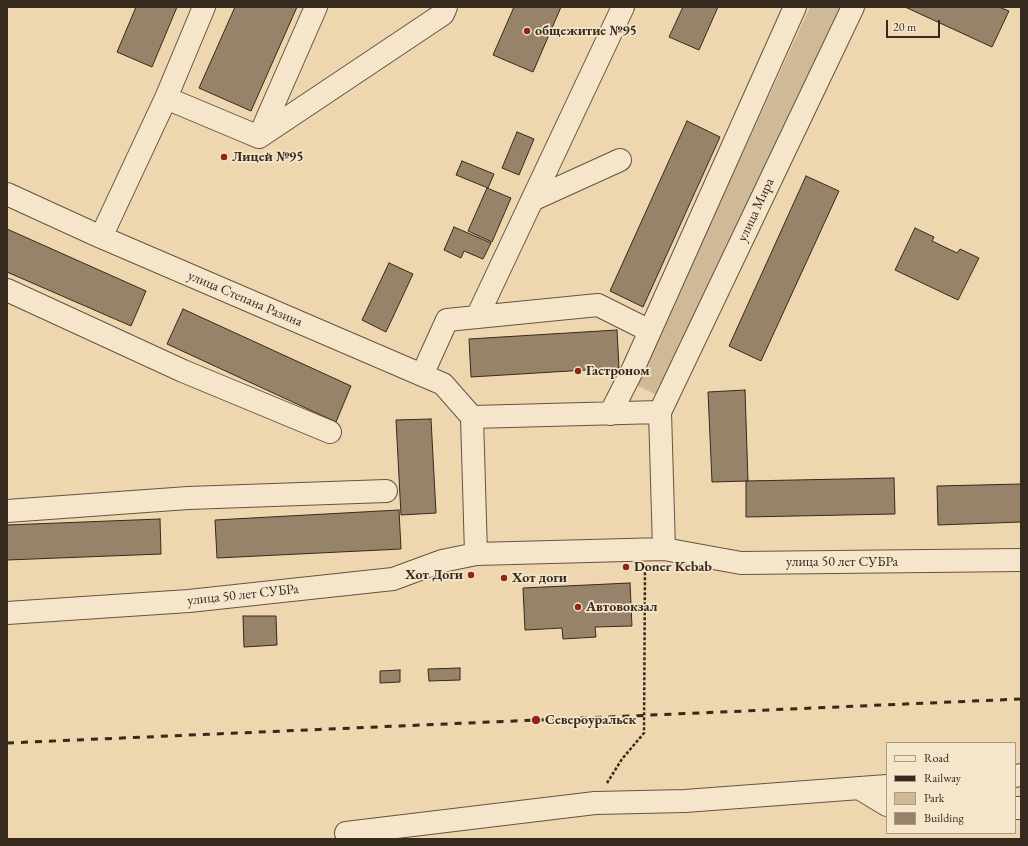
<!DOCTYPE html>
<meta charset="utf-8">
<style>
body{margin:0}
#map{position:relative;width:1028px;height:846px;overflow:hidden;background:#eed7af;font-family:"EB Garamond",serif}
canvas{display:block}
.frame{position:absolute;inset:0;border:8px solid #36291d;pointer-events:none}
.legend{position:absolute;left:886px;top:742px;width:130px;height:92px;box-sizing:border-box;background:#f4e5cb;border:1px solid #a89a85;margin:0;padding:5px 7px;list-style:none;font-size:12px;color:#36291d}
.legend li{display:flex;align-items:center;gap:8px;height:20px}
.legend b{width:20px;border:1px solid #a89a85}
.scale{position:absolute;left:886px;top:20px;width:54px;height:18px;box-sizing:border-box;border:2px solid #36291d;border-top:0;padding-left:5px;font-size:12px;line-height:14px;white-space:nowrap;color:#36291d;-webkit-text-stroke:3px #f4e5cb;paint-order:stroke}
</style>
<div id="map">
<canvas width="1028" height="846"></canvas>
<div class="frame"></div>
<ul class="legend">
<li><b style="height:5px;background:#f4e5cb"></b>Road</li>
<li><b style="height:5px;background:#36291d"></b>Railway</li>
<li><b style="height:11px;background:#cfb996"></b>Park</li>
<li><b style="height:11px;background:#968369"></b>Building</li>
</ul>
<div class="scale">20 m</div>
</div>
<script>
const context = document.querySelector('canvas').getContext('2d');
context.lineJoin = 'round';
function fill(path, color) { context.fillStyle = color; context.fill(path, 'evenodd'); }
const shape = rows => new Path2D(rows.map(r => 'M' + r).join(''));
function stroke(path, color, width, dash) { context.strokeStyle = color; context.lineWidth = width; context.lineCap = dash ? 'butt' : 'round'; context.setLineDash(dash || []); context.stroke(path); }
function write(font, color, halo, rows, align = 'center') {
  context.font = font + ' "EB Garamond",serif'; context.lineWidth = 3.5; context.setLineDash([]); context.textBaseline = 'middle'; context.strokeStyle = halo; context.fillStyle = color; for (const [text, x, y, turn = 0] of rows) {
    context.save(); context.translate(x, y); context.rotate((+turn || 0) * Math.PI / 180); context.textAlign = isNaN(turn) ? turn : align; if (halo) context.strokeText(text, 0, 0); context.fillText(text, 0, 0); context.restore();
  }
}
const green = shape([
 [810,7,840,7,657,395,636,385]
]);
const building = shape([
 [136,7,177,7,152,67,117,52,136,7],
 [235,7,297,7,251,111,199,88,235,7],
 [514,7,561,7,533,72,493,55,514,7],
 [683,7,718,7,699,50,669,37,683,7],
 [905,7,999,7,1009,11,992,47,905,7],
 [687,121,720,137,643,307,610,291,687,121],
 [517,132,534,139,519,175,502,168,517,132],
 [462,161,494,174,488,188,456,175,462,161],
 [806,176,839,191,761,361,729,346,806,176],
 [487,188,511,198,492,242,468,231,487,188],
 [454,227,491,243,483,259,464,251,461,258,444,250,454,227],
 [915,228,934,237,932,241,957,253,960,249,979,258,958,300,895,270,915,228],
 [7,229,146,291,131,326,7,272,7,229],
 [389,263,413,274,386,332,362,320,389,263],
 [183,309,351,386,336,422,167,344,183,309],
 [617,330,619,368,471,377,469,339,617,330],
 [745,390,748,481,712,482,708,392,745,390],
 [431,419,436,513,401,515,396,420,431,419],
 [894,478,895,514,746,517,746,481,894,478],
 [1021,484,1021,522,938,525,937,486,1021,484],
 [399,510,401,549,217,558,215,520,399,510],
 [160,519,161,554,7,560,7,525,160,519],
 [630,583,632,626,595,627,596,637,563,639,562,628,525,630,523,588,630,583],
 [243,616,276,616,277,645,244,647,243,616],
 [460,668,460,680,429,681,428,669,460,668],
 [400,670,400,682,380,683,380,671,400,670]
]);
const path = shape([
 [607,783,622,759,644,733,645,568]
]);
const minor = shape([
 [166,98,259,137],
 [259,137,443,14,446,7],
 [259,137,316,7],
 [7,194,101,237,443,384,472,417],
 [532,200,620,160],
 [101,237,166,98,204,7],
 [7,290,183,371,330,432],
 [477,317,623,7],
 [422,375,447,320,598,305,650,331],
 [610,414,633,369,795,7],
 [472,417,660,412],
 [472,417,476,554],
 [7,511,188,498,386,491],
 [664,549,660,412,853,7],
 [7,613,189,601,393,579,442,561,476,554,664,549,741,563,1021,560],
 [1015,776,1021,775],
 [859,788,887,805],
 [1015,808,1021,808],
 [346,833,595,803,685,801,887,786]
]);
const rail = shape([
 [7,743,1021,699]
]);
const markers = [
 [527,31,4,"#8f2418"],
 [224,157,4,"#8f2418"],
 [578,371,4,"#8f2418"],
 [626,567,4,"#8f2418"],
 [471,575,4,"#8f2418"],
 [504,578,4,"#8f2418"],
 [578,607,4,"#8f2418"],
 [536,720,5,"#8f2418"]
];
const poiNames = [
 ["общежитие №95",535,31],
 ["Лицей №95",232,157],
 ["Гастроном",586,371],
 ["Doner Kebab",634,567],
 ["Хот Доги",463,575,"right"],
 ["Хот доги",512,578],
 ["Автовокзал",586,607],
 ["Североуральск",545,720]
];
const streetNames = [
 ["улица Мира",756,210,-65],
 ["улица Степана Разина",245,299,23],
 ["улица 50 лет СУБРа",842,562],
 ["улица 50 лет СУБРа",243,595,-6]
];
fill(green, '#cfb996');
fill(building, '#968369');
stroke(building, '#36291d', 1);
stroke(minor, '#645442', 24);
stroke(path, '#36291d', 2.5, [3, 2]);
stroke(minor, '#f4e5cb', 22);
stroke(rail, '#36291d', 3, [7, 7]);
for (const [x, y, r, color] of markers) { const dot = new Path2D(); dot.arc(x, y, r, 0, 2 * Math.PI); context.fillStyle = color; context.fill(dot); stroke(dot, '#f4e5cb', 1.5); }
write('bold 14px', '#36291d', '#f4e5cb', poiNames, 'left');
write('14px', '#36291d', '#f4e5cb', streetNames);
</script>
